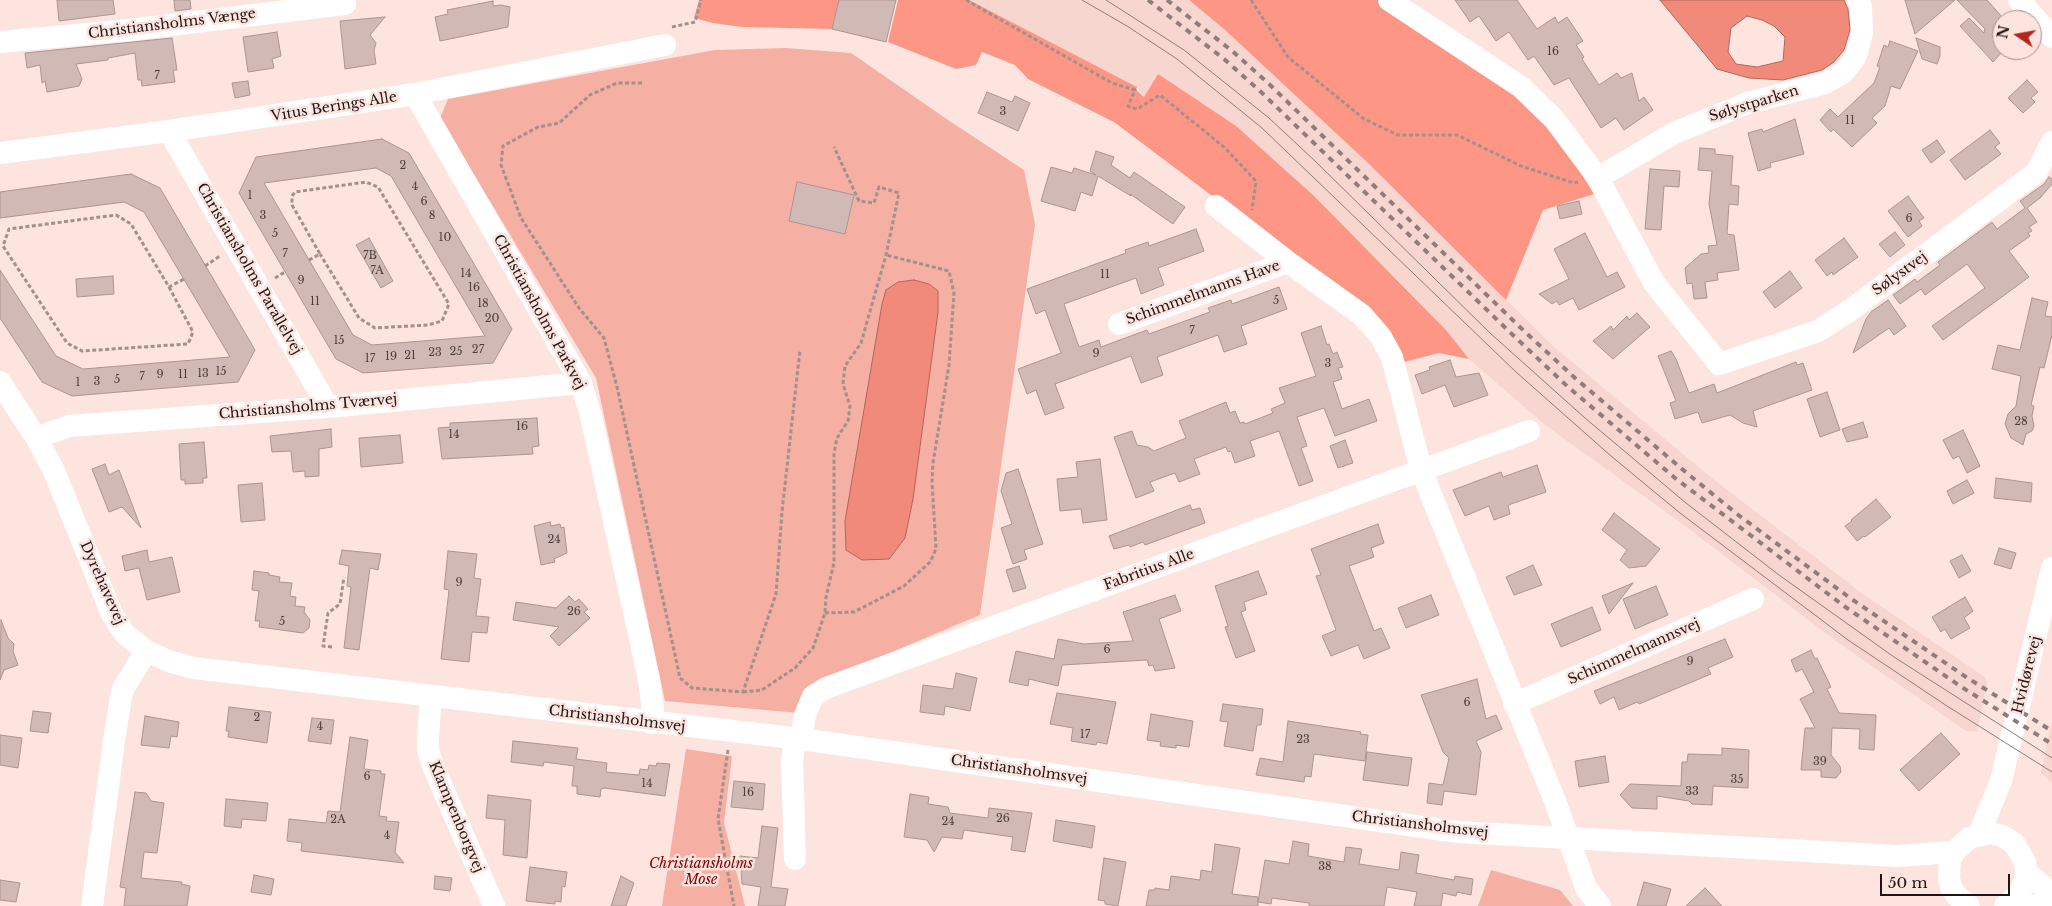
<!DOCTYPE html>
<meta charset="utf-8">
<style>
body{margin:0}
#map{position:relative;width:2052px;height:906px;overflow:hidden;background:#fde4df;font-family:"Libre Baskerville",serif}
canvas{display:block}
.north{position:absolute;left:1992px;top:10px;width:50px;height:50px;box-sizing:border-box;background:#fde4df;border:1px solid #a4918e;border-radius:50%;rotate:282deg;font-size:14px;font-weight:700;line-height:20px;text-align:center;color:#1e1514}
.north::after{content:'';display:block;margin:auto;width:18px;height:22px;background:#b4261a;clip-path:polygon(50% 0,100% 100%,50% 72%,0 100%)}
.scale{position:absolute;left:1880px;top:874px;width:130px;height:22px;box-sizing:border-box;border:2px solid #1e1514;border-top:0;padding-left:6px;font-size:15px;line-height:18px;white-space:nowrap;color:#1e1514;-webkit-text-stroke:4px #fde4df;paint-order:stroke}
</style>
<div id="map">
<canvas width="2052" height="906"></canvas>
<div class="north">N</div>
<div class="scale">50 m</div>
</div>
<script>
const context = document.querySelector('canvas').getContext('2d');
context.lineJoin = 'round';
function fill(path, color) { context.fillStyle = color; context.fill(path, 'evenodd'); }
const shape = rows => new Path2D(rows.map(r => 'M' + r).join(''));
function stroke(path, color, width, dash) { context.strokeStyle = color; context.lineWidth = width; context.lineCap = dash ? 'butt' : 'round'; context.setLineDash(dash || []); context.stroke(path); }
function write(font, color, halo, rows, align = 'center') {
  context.font = font + ' "Libre Baskerville",serif'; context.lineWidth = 5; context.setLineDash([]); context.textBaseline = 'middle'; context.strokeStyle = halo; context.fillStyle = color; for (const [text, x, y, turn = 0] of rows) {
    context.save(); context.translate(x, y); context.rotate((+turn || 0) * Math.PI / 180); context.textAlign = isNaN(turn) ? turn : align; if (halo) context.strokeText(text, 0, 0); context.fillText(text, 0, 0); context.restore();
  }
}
const built = shape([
 [969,0,1189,0,1224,29,1368,163,1553,346,1713,479,1867,597,1985,677,1987,684,1977,732,1966,731,1836,641,1681,523,1545,425,1469,359,1446,330,1393,275,1158,74,1144,97,1137,87],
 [2051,724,2052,724,2052,783,2041,773]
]);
const green = shape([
 [786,48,851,53,948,120,1024,170,1035,224,980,615,811,686,799,713,665,701,596,378,440,118,448,99,715,50],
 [686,749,732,756,724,823,745,906,662,906],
 [1491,870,1560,890,1573,906,1478,906]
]);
const forest = shape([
 [699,0,840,0,832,29,742,27,713,23,694,18],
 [898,0,969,0,1137,87,1136,90,1144,97,1158,74,1236,126,1313,195,1446,330,1469,359,1439,353,1400,363,1292,256,1114,122,1028,79,1015,65,982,52,976,65,956,69,888,42],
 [1189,0,1380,0,1517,92,1551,125,1594,194,1543,210,1506,300,1368,163,1224,29]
]);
const water = shape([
 [1660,0,1844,0,1848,9,1850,30,1844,50,1834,62,1822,70,1783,80,1749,78,1717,69,1660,0],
 [1747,16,1762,20,1774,26,1785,37,1783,61,1757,67,1736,64,1728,52,1731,28,1747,16],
 [914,280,929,284,938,291,938,312,913,499,905,538,889,559,862,560,846,550,845,521,882,304,886,290,898,282,914,280]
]);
const building = shape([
 [57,0,113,0,115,14,59,21,57,0],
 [174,0,190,0,191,9,175,11,174,0],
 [839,0,896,0,886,42,832,29,839,0],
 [1455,0,1517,0,1537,29,1555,17,1558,23,1567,17,1583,41,1576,45,1584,57,1582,59,1599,85,1617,73,1621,78,1632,73,1639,101,1644,97,1653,110,1624,130,1616,118,1601,128,1569,78,1554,85,1534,56,1528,60,1509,32,1496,41,1479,16,1470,22,1455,0],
 [1905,0,1955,0,1915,34,1905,0],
 [1957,0,1987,0,2003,18,2002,39,1995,45,2002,52,1993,62,1960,26,1969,18,1984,33,1985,29,1957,0],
 [493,1,493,6,501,5,510,7,508,27,440,41,435,17,448,14,447,10,493,1],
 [385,17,370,35,376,43,374,50,376,64,345,69,340,21,385,17],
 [277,32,281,56,272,59,274,68,248,72,243,37,277,32],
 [172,38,177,70,173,70,175,82,142,86,141,80,138,80,135,53,108,58,108,60,76,64,82,79,79,86,47,92,45,81,42,83,40,65,27,68,25,53,172,38],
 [1916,38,1940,47,1940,56,1937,64,1922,59,1916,38],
 [1890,41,1918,51,1900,89,1891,86,1885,106,1872,118,1877,123,1852,147,1833,129,1831,132,1820,120,1830,109,1838,117,1874,83,1880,67,1877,66,1884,45,1888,47,1890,41],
 [2027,80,2038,92,2031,98,2035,102,2023,113,2008,98,2027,80],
 [248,81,250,95,235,98,232,83,248,81],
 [987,92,1012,102,1015,96,1030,103,1018,131,978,113,987,92],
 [1795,119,1804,154,1770,163,1771,167,1758,171,1748,133,1762,129,1763,132,1795,119],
 [1990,130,2000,143,1995,147,2001,154,1965,180,1950,160,1990,130],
 [382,139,409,153,512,329,493,363,363,373,336,359,239,193,256,157,382,139],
 [376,168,391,176,485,336,372,345,353,335,264,183,376,168],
 [1937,140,1945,152,1931,163,1922,150,1937,140],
 [1700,148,1715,149,1715,154,1733,156,1731,185,1739,186,1738,205,1729,204,1727,234,1734,235,1739,270,1717,273,1718,280,1705,282,1707,298,1694,299,1692,283,1687,284,1685,268,1701,254,1709,253,1708,246,1717,245,1709,204,1712,171,1698,170,1700,148],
 [1096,151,1114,157,1111,165,1130,178,1134,172,1185,207,1173,224,1130,194,1131,196,1098,176,1092,196,1081,192,1075,211,1041,201,1051,167,1072,173,1074,168,1096,175,1090,171,1096,151],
 [1650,169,1680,171,1679,187,1664,186,1661,230,1645,229,1650,169],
 [131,174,160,188,255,350,238,382,72,396,42,382,0,318,0,270,56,356,83,369,230,357,144,212,124,202,0,218,0,192,131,174],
 [2049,177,2052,179,2052,184,2040,198,2027,208,2037,222,2029,227,2032,231,2028,233,2030,236,2009,251,2029,277,1943,340,1932,326,1985,288,1967,264,1925,295,1921,289,1900,304,1893,295,1915,279,1917,282,1940,265,1938,262,1992,222,1997,229,2025,208,2020,201,2044,184,2049,177],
 [797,182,854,195,845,234,789,221,797,182],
 [1908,196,1924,218,1919,221,1922,226,1908,237,1888,211,1908,196],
 [1579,201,1582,214,1560,219,1557,206,1579,201],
 [1196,229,1204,251,1158,268,1164,285,1141,294,1136,278,1064,304,1079,347,1099,340,1101,347,1147,330,1149,334,1210,312,1208,308,1231,300,1232,304,1279,287,1287,309,1241,326,1247,344,1224,352,1218,335,1157,357,1163,375,1141,383,1131,356,1055,384,1064,408,1045,415,1036,390,1027,394,1018,369,1061,353,1045,310,1036,314,1027,289,1126,253,1125,250,1148,242,1149,246,1196,229],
 [1895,232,1905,245,1890,257,1879,244,1895,232],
 [1585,233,1607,277,1617,272,1625,287,1579,310,1573,298,1559,305,1557,301,1552,304,1539,294,1569,279,1554,249,1585,233],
 [369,238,393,281,381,288,356,245,369,238],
 [1844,238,1858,257,1833,275,1832,272,1827,276,1815,260,1844,238],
 [1790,271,1802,288,1775,308,1763,292,1790,271],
 [113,276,114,294,77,297,76,279,113,276],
 [2032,298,2048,302,2045,316,2052,317,2052,335,2044,368,2040,367,2031,405,2034,406,2032,416,2034,426,2032,431,2026,434,2023,445,2011,438,2005,424,2008,414,2016,406,2021,376,1992,369,1998,345,2020,350,2032,298],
 [1888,300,1906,326,1894,335,1889,328,1853,353,1866,319,1871,312,1888,300],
 [1637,313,1650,327,1613,359,1593,341,1611,326,1613,330,1627,316,1629,320,1637,313],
 [1321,326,1327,345,1329,344,1333,354,1337,352,1343,367,1338,368,1342,379,1333,382,1342,409,1369,399,1377,421,1335,436,1324,408,1297,417,1307,446,1301,448,1313,481,1299,486,1279,431,1250,441,1255,456,1235,463,1231,451,1228,452,1226,447,1194,459,1200,474,1179,482,1175,473,1150,482,1154,491,1136,498,1114,437,1132,431,1137,445,1148,447,1154,451,1186,438,1179,421,1226,402,1230,413,1235,411,1240,423,1244,422,1245,424,1273,413,1271,409,1285,403,1279,388,1316,376,1301,333,1321,326],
 [1671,351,1676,359,1689,393,1714,384,1717,393,1796,362,1797,365,1803,363,1812,390,1753,411,1757,427,1743,423,1730,415,1702,423,1698,412,1675,419,1670,403,1676,401,1658,356,1671,351],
 [1450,360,1456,377,1479,373,1488,395,1454,407,1445,385,1422,394,1415,375,1430,370,1429,367,1450,360],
 [1827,392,1840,430,1820,437,1807,399,1827,392],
 [537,418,539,446,532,447,533,454,442,459,438,428,450,427,450,423,537,418],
 [1863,422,1868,437,1847,442,1842,429,1863,422],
 [331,429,332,447,319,449,319,476,305,477,305,471,293,472,291,451,272,452,270,436,331,429],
 [1963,430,1980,466,1967,473,1959,456,1953,459,1943,440,1963,430],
 [400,435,403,463,361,467,359,438,400,435],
 [1345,440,1353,463,1338,468,1330,446,1345,440],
 [204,442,207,478,203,478,203,483,185,484,185,480,181,480,179,444,204,442],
 [1100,459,1107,520,1083,523,1081,509,1060,511,1057,479,1078,477,1076,462,1100,459],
 [105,464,109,475,119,470,141,528,122,507,109,512,92,469,105,464],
 [1537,465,1546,492,1511,504,1508,506,1510,514,1494,520,1489,506,1465,516,1453,490,1501,472,1503,477,1537,465],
 [1018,469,1043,544,1024,550,1027,559,1013,564,1001,528,1012,524,1001,491,1006,473,1018,469],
 [1996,478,2032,483,2031,502,1994,498,1996,478],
 [1967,480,1974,493,1953,504,1947,491,1967,480],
 [262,483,265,520,241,522,238,485,262,483],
 [1876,499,1891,517,1865,537,1864,536,1857,541,1845,526,1852,521,1851,520,1876,499],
 [1190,505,1192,510,1200,508,1205,523,1145,545,1143,542,1130,547,1129,545,1114,549,1109,536,1190,505],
 [1614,513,1660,549,1646,566,1629,568,1620,560,1627,550,1602,530,1614,513],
 [550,522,551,526,560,524,561,528,564,527,567,553,554,559,555,562,541,565,534,526,550,522],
 [1378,524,1384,543,1371,548,1374,557,1349,566,1374,631,1381,628,1390,648,1364,659,1358,645,1331,656,1322,636,1336,630,1316,576,1321,575,1311,549,1378,524],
 [1999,548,2016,553,2011,569,1994,564,1999,548],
 [147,550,149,562,172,557,180,592,147,600,139,568,125,571,122,556,147,550],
 [342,550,381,554,378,570,370,568,359,650,344,648,351,587,347,586,349,566,339,564,342,550],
 [448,551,477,554,474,578,481,579,476,616,489,617,487,633,472,632,469,662,441,659,449,590,444,589,448,551],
 [1962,555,1971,571,1959,578,1950,561,1962,555],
 [1533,565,1542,585,1514,595,1506,577,1533,565],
 [1019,566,1026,588,1013,592,1006,570,1019,566],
 [254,571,269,573,269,575,280,577,279,582,292,583,290,596,296,597,295,606,305,607,304,612,310,620,309,628,303,633,259,627,260,621,255,621,259,591,252,590,254,571],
 [1258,571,1267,594,1244,602,1246,610,1241,612,1255,651,1236,658,1225,627,1228,626,1215,586,1258,571],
 [1633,583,1609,614,1602,596,1633,583],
 [1656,586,1668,615,1635,629,1623,599,1656,586],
 [1175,595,1181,611,1159,619,1175,668,1155,671,1153,665,1149,666,1147,660,1062,665,1058,686,1029,679,1028,686,1009,682,1016,651,1054,659,1058,639,1084,644,1133,641,1123,612,1175,595],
 [1431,595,1439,615,1406,628,1398,608,1431,595],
 [569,596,575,602,579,599,588,609,584,612,590,618,559,646,550,636,559,627,513,620,516,602,556,608,569,596],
 [1965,597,1973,611,1964,618,1970,628,1951,639,1945,629,1941,632,1932,617,1965,597],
 [1592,607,1601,630,1561,647,1551,624,1592,607],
 [1,620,8,638,14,644,13,651,18,665,4,670,0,680,1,620],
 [1725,639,1733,657,1708,668,1711,674,1639,704,1637,702,1619,710,1614,697,1600,704,1594,691,1725,639],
 [1811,650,1815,659,1817,658,1831,687,1827,689,1839,713,1876,715,1874,750,1859,749,1860,729,1832,728,1831,755,1840,766,1841,772,1836,778,1821,777,1821,770,1801,770,1805,728,1815,728,1800,699,1814,692,1802,669,1796,672,1791,660,1811,650],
 [956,673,977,678,970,711,945,706,944,715,920,712,923,685,953,689,956,673],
 [1477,679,1486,719,1496,715,1502,729,1476,741,1481,752,1476,795,1444,791,1442,805,1427,803,1429,783,1443,785,1449,758,1443,752,1421,695,1477,679],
 [1057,693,1116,702,1107,744,1097,742,1096,745,1071,741,1073,728,1050,724,1057,693],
 [1223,704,1263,709,1261,725,1257,725,1253,751,1224,746,1228,722,1220,721,1223,704],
 [229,707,271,712,267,743,228,737,229,731,226,731,229,707],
 [33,711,51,713,48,733,30,731,33,711],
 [1151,714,1193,721,1189,747,1176,745,1176,748,1160,746,1161,742,1147,740,1151,714],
 [145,716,179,722,177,737,171,736,169,748,141,745,145,716],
 [312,718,334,720,331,744,308,741,312,718],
 [1288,721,1361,732,1360,734,1368,735,1365,761,1314,754,1311,777,1305,776,1304,782,1256,775,1260,758,1283,762,1288,721],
 [1941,733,1960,754,1919,791,1900,770,1941,733],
 [0,735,22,738,18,768,0,765,0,735],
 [350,737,368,740,364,769,381,771,381,774,385,774,379,816,387,817,386,821,399,822,395,852,404,863,301,851,302,843,287,841,289,819,326,823,328,811,340,812,350,737],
 [513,741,578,748,576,759,607,763,606,772,639,775,640,769,648,770,649,765,656,766,657,763,670,764,665,796,604,788,601,789,600,797,577,794,577,786,572,786,574,766,544,762,543,766,511,762,513,741],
 [1722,748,1749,750,1748,788,1713,786,1712,805,1692,804,1689,801,1657,796,1657,809,1632,808,1620,795,1630,784,1681,786,1682,762,1687,762,1688,754,1722,755,1722,748],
 [1367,752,1412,758,1408,786,1363,780,1367,752],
 [1605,756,1609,782,1579,787,1575,761,1605,756],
 [734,781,765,784,763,810,731,807,734,781],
 [135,792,146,793,151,801,164,803,157,853,144,852,141,878,182,882,181,884,190,886,187,906,124,906,126,888,120,887,135,792],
 [910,794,929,797,928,804,948,807,950,813,988,818,989,808,1032,813,1025,852,1011,850,1013,837,964,830,962,839,942,837,934,852,927,840,904,837,910,794],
 [488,795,531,800,527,858,503,855,505,820,486,818,488,795],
 [226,799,268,803,266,821,242,819,241,828,224,826,226,799],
 [1056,820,1095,826,1092,848,1053,841,1056,820],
 [762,826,778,828,771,887,788,889,785,906,758,906,761,887,742,884,740,856,758,858,762,826],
 [1293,841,1309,844,1308,856,1344,862,1346,847,1362,849,1359,864,1399,870,1401,852,1419,855,1416,873,1454,880,1455,876,1473,879,1471,895,1457,892,1456,896,1443,893,1441,906,1414,906,1417,892,1387,887,1384,906,1309,906,1309,903,1272,898,1271,904,1258,902,1265,860,1289,864,1293,841],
 [1215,844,1240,848,1232,894,1258,897,1258,906,1146,906,1149,890,1155,890,1155,888,1169,890,1171,876,1200,880,1201,870,1212,872,1215,844],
 [1104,858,1126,862,1118,906,1105,904,1105,901,1098,900,1104,858],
 [530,867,567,872,565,887,562,886,561,902,555,901,555,904,526,901,530,867],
 [254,875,274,879,271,895,251,892,254,875],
 [435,876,452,878,450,891,434,889,435,876],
 [621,876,634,883,626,906,611,906,621,876],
 [0,880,20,883,16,902,0,900,0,880],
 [1644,882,1671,889,1666,906,1637,906,1644,882],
 [1705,888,1722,906,1686,906,1705,888]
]);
const path = shape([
 [966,0,1112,83,1135,90,1128,106,1137,109,1160,95,1224,147,1256,181,1252,210],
 [1251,0,1288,57,1364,119,1398,135,1457,135,1521,166,1574,183,1578,182],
 [672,27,695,22,701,0],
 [642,83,617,83,590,95,559,123,538,127,503,146,501,165,521,218,579,308,604,338,617,387,680,678,692,688,743,692,776,594,782,512,800,350],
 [309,260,320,254,292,205,292,196,295,192,366,182,378,187,449,304,442,321,428,325,375,328,359,318,320,254],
 [205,266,220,256],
 [275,278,285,272],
 [169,287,193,332,188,344,82,351,67,343,3,246,9,229,116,215,131,224,169,287,184,279],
 [825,613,854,612,904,586,930,562,936,549,932,482,933,463,949,365,954,293,949,271,886,255],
 [332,647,323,646,328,613,340,604,344,577],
 [743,692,762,690,795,668,813,648,825,613,826,597,834,563,834,453,837,438,848,421,850,406,843,384,845,366,861,343,886,255,899,193,879,187,874,203,859,201,834,147],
 [728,750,718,819,734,906]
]);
const minor = shape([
 [1389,0,1521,87,1554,119,1598,178],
 [1858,0,1861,7,1862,33,1856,56,1844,72,1825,83,1748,103,1674,133,1598,178,1654,283,1719,364,1818,331,1849,311,2036,173,2052,142],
 [2019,0,2052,37],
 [0,42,129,30,345,4],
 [415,94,581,383,591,416,649,680,653,710,652,723],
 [169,131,328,407],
 [0,153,169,131,415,94,665,45],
 [1216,206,1288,262],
 [1119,324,1288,262,1362,315,1381,337,1392,357,1421,470,1555,801,1586,888,1600,906],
 [0,382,37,439,54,471,112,614,124,633,146,651,171,662,194,668,801,739,1458,832,1897,856,1954,852],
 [37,439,47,434,69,426,328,407,581,383],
 [431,696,428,736,428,750,433,766,494,906],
 [1514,704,1753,599],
 [795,738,792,761,795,859],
 [801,739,805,715,813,696,826,688,1529,431],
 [1979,834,2001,781,2052,568],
 [2026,872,2052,894],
 [2009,904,2046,906],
 [92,906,115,734,122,691,146,651],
 [1969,906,1956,895,1951,887,1949,878,1950,860,1954,852,1969,838,1990,833,2002,836,2014,843,2025,862,2026,872,2024,884,2018,895,2005,906]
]);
const tram = shape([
 [1082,0,1127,26,1177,59,1262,128,1516,372,1611,456,1680,513,1848,640,1947,706,2052,772],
 [1106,0,1184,50,1269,118,1314,160,1490,333,1585,418,1686,503,1779,575,1894,657,2052,758]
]);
const rail = shape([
 [1148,0,1224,59,1261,92,1516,338,1567,386,1675,478,1844,606,1960,686,2052,744],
 [1167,0,1231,50,1269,84,1524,331,1575,378,1682,469,1737,514,1850,598,1966,677,2052,731]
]);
const numberNames = [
 ["16",1553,52],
 ["7",157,76],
 ["3",1003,112],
 ["11",1850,121],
 ["2",403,166],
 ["4",415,187],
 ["1",250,196],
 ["6",424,202],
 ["3",263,216],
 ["8",432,216],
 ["6",1909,219],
 ["5",275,234],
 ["10",445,238],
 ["7",285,254],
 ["7B",370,256],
 ["7A",377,271],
 ["14",466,274],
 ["11",1105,275],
 ["9",301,281],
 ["16",474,288],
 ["5",1276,301],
 ["11",315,302],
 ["18",483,304],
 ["20",492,319],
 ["7",1192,331],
 ["15",339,341],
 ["27",478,350],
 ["25",456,352],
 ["23",435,353],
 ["9",1096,354],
 ["21",410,356],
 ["19",391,357],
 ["17",370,359],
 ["3",1328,364],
 ["15",221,372],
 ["13",203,374],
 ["9",160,375],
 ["11",183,375],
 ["7",142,377],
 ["5",117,380],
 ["3",97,382],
 ["1",78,383],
 ["28",2021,422],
 ["16",522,427],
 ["14",454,435],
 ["24",554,540],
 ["9",459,583],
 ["26",574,612],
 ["5",282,622],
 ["6",1107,650],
 ["9",1690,662],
 ["6",1467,703],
 ["2",257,718],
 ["4",320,727],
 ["17",1085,735],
 ["23",1303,740],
 ["39",1820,762],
 ["6",367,777],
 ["35",1737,780],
 ["14",647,784],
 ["33",1692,792],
 ["16",748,793],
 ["26",1003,819],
 ["2A",338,820],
 ["24",948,822],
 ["4",387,836],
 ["38",1325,867]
];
const streetNames = [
 ["Christiansholms Vænge",172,24,-7],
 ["Sølystparken",1754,104,-17],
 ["Vitus Berings Alle",334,107,-9],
 ["Christiansholms Parallelvej",249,269,60],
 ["Sølystvej",1900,274,-36],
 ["Schimmelmanns Have",1203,293,-20],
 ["Christiansholms Parkvej",539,312,61],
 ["Christiansholms Tværvej",308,407,-5],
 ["Fabritius Alle",1149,570,-20],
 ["Dyrehavevej",102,583,66],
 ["Schimmelmannsvej",1634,652,-24],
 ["Hvidørevej",2027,675,-76],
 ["Christiansholmsvej",617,719,7],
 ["Christiansholmsvej",1019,770,8],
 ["Klampenborgvej",456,817,67],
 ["Christiansholmsvej",1420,825,7]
];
const parkNames = [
 ["Christiansholms",701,864],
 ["Mose",701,880]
];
fill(built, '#f8d6d0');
fill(green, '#f5afa3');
fill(forest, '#fe9685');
fill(water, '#f18a7a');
stroke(water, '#b2675b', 1);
fill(building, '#d1b9b5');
stroke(building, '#ac9591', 1);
stroke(path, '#a2908c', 3, [4, 2.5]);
stroke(minor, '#fff', 22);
stroke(tram, '#8e7d7a', 1);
stroke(rail, '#8e7d7a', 4, [6, 6]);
write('11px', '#4b3e3c', null, numberNames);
write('14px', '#1e1514', '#fde4df', streetNames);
write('italic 14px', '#850200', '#fde4df', parkNames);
</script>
